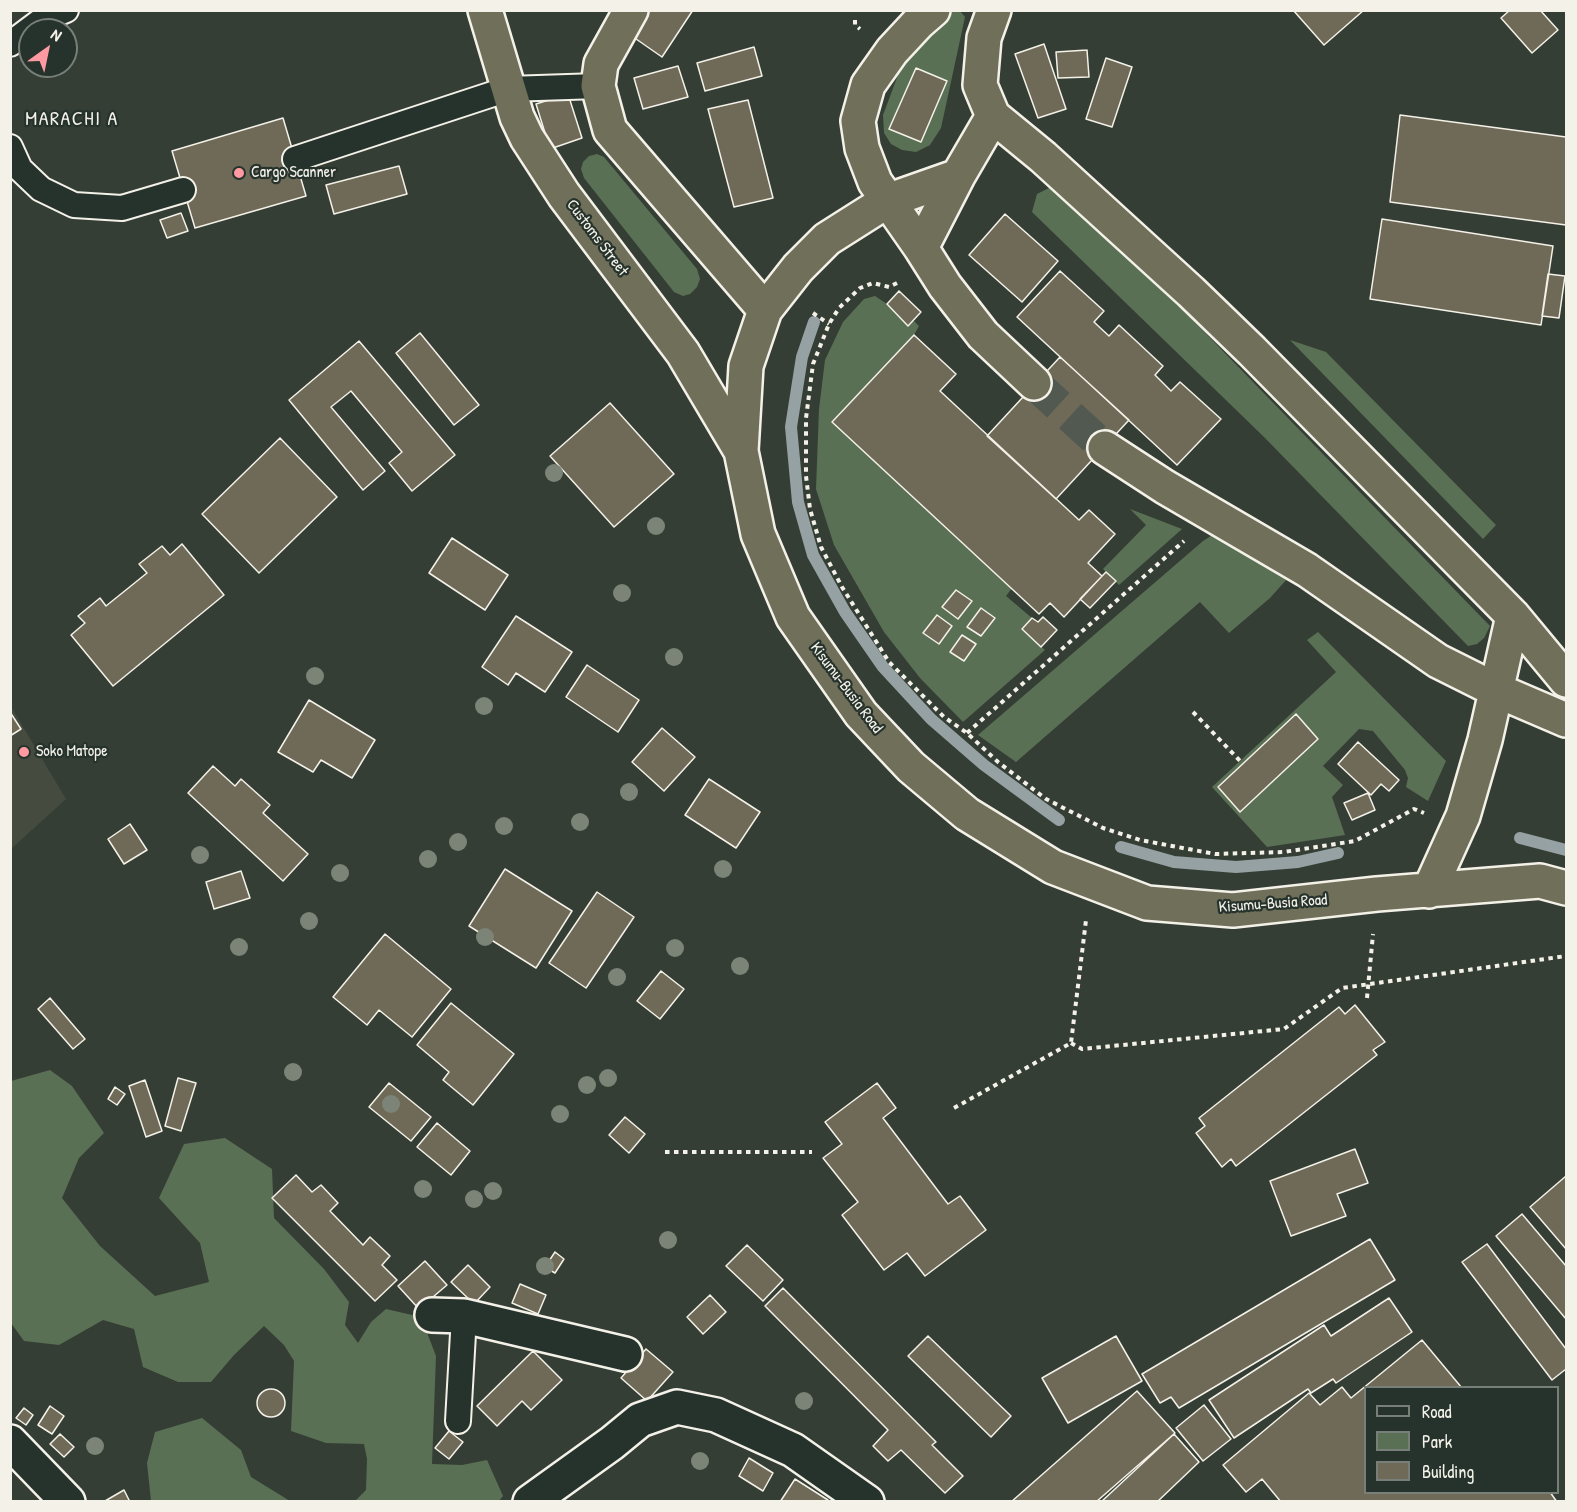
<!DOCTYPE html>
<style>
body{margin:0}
#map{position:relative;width:1577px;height:1512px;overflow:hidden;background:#343e35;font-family:"Patrick Hand",sans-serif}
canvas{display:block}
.frame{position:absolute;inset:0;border:12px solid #f4f1e8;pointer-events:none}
.legend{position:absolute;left:1364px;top:1386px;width:195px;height:108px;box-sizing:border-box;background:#26332d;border:2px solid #787f78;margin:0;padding:8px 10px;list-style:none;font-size:18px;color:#f4f1e8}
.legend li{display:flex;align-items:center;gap:12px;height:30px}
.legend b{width:30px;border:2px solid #787f78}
.north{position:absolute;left:18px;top:18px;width:60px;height:60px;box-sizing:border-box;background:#26332d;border:2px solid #787f78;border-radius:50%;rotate:33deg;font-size:16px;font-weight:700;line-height:24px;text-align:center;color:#f4f1e8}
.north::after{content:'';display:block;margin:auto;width:21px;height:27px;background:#ff9aa2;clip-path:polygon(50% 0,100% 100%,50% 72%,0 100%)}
</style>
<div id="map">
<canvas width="1577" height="1512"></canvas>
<div class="frame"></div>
<ul class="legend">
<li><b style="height:8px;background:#26332d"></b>Road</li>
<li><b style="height:16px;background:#5a7054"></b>Park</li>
<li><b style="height:16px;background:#6e6a57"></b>Building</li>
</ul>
<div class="north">N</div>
</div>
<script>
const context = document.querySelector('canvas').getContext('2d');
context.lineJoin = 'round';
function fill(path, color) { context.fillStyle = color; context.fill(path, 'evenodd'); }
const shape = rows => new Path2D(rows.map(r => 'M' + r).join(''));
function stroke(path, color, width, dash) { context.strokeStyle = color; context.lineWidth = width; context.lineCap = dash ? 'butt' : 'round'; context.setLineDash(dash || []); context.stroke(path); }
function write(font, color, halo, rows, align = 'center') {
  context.font = font + ' "Patrick Hand",sans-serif'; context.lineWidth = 4.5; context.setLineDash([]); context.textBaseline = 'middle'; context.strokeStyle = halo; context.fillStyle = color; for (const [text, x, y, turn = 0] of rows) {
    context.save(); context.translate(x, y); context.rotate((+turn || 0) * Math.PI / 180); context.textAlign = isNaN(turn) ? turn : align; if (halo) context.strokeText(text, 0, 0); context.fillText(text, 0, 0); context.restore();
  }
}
const built = shape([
 [10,705,66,799,11,849,10,849]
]);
const green = shape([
 [952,11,960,11,965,17,941,128,930,145,916,152,902,150,891,144,884,133,883,115,898,75,928,30],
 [597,154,604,157,697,269,700,279,697,287,690,294,683,296,674,292,584,178,581,169,583,162,589,156],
 [1049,188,1063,190,1151,277,1490,626,1484,638,1477,644,1468,646,1264,437,1032,212,1037,194],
 [875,296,887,304,908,325,913,320,919,326,914,335,832,422,1012,588,1006,596,1032,618,1022,629,1045,650,963,722,920,678,884,632,834,545,816,489,819,409,825,360,843,322,864,299],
 [1290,340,1326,352,1496,525,1483,539],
 [1130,509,1182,529,1119,585,1103,569,1146,525],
 [1214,534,1286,572,1287,579,1270,598,1229,633,1200,602,1016,762,978,735,1203,541],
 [1318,632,1446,761,1428,801,1406,787,1408,778,1405,770,1373,731,1359,729,1323,766,1343,785,1332,797,1345,835,1267,847,1212,787,1336,672,1307,640],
 [50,1070,72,1086,104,1133,79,1158,62,1198,100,1246,155,1296,209,1282,200,1243,159,1198,184,1144,225,1138,272,1169,274,1218,324,1269,349,1302,345,1325,358,1343,371,1322,386,1309,421,1317,436,1356,432,1464,462,1465,487,1460,503,1496,498,1502,355,1501,366,1490,367,1459,364,1444,326,1443,291,1431,294,1361,284,1345,264,1326,234,1355,211,1382,178,1382,143,1367,134,1329,103,1320,59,1345,24,1341,11,1323,11,1081],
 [202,1418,241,1450,251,1477,290,1501,151,1501,147,1463,155,1432]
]);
const stream = shape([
 [814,322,802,357,791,427,798,502,813,555,845,612,883,667,931,719,984,765,1059,820],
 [1520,838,1566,850],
 [1121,847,1174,862,1236,867,1298,862,1338,853]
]);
const building = shape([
 [640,10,693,10,662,57,626,32,640,10],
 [1293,10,1364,10,1324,45,1293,10],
 [1510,10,1540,10,1558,30,1532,53,1501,18,1510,10],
 [1044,44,1066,109,1038,118,1015,54,1044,44],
 [754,47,762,76,705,91,697,63,754,47],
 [1087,50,1089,77,1058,78,1056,52,1087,50],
 [1106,58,1132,67,1112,127,1086,119,1106,58],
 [678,66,688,97,643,109,634,78,678,66],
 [916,68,947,81,921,142,889,129,916,68],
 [568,94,582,138,550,149,536,104,568,94],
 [748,100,773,198,734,207,708,109,748,100],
 [1400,115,1566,137,1566,225,1390,202,1400,115],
 [283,118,306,196,195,228,172,151,283,118],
 [399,166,407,194,334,214,326,185,399,166],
 [181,213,188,231,167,238,160,220,181,213],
 [1005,214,1058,261,1022,302,969,255,1005,214],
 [1382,219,1553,246,1541,325,1370,299,1382,219],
 [1060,271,1104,311,1094,322,1109,336,1119,325,1163,366,1155,375,1171,391,1180,382,1221,419,1177,465,1017,317,1060,271],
 [1548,274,1565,276,1559,318,1542,316,1548,274],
 [899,291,921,312,908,326,887,304,899,291],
 [420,333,479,405,454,425,396,353,420,333],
 [914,335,956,374,940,391,1079,520,1089,510,1115,534,1088,563,1102,576,1064,617,1050,603,1039,614,832,422,914,335],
 [359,341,455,455,412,491,389,463,402,452,351,391,331,407,385,471,363,490,289,400,359,341],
 [1060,357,1129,420,1056,499,987,436,1060,357],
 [610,403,674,474,614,527,550,456,610,403],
 [280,438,337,497,259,573,202,514,280,438],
 [452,538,508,575,485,610,429,573,452,538],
 [182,544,224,595,113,686,71,635,85,623,78,616,100,598,106,606,147,573,139,564,162,546,170,555,182,544],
 [1106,572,1116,581,1090,608,1080,599,1106,572],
 [956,590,972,601,958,619,942,607,956,590],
 [981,608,995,618,981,636,967,627,981,608],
 [937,615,952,626,939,644,923,633,937,615],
 [516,616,572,652,545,692,516,673,508,685,482,667,516,616],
 [1043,617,1057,630,1041,647,1022,629,1032,618,1038,622,1043,617],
 [962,635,976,644,964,661,950,652,962,635],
 [587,665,639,700,618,732,566,697,587,665],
 [309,700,375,740,352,778,321,760,313,772,278,752,309,700],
 [10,712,21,729,10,736,10,712],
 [1296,714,1318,739,1240,812,1218,787,1296,714],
 [662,728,695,757,664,791,632,762,662,728],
 [1358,742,1399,780,1389,791,1381,784,1371,795,1338,764,1358,742],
 [213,766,235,786,241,779,270,805,263,813,308,854,283,881,188,793,213,766],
 [709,779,760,812,736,848,685,815,709,779],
 [1368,793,1375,810,1352,820,1344,803,1368,793],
 [130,824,147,850,124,864,108,839,130,824],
 [505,869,572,911,536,968,469,926,505,869],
 [241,871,250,898,214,909,206,882,241,871],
 [597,892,634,917,586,988,549,963,597,892],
 [385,934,451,989,412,1037,379,1010,367,1025,333,997,385,934],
 [661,971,684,989,660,1019,637,1001,661,971],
 [50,998,85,1039,73,1049,38,1009,50,998],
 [451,1003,514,1054,473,1105,443,1080,449,1072,417,1045,451,1003],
 [1355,1005,1385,1042,1373,1050,1377,1055,1236,1166,1231,1159,1222,1167,1196,1133,1205,1126,1199,1118,1339,1007,1345,1014,1355,1005],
 [178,1078,196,1083,181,1131,165,1126,178,1078],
 [145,1080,162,1131,146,1137,129,1086,145,1080],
 [389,1083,431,1117,411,1141,369,1107,389,1083],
 [877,1083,896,1108,883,1118,948,1204,960,1196,986,1230,925,1276,907,1253,884,1270,842,1215,858,1202,823,1158,842,1144,825,1122,877,1083],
 [115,1087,125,1094,117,1105,108,1099,115,1087],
 [625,1117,645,1134,629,1153,609,1135,625,1117],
 [437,1123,470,1151,451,1175,417,1147,437,1123],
 [1355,1149,1368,1183,1337,1194,1346,1216,1291,1236,1270,1181,1355,1149],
 [296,1175,312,1192,321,1185,338,1203,330,1211,363,1245,370,1237,390,1256,382,1265,397,1280,375,1301,272,1198,296,1175],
 [1566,1176,1566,1249,1530,1207,1566,1176],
 [1522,1214,1566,1266,1566,1319,1496,1236,1522,1214],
 [1370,1239,1395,1280,1179,1408,1171,1397,1160,1403,1142,1374,1370,1239],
 [1487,1244,1566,1349,1566,1369,1552,1380,1462,1262,1487,1244],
 [747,1245,783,1280,763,1301,726,1266,747,1245],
 [555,1252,564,1259,555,1273,545,1267,555,1252],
 [425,1261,447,1285,419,1309,398,1286,425,1261],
 [468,1265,490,1287,474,1304,451,1282,468,1265],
 [520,1284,546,1295,538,1314,512,1303,520,1284],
 [783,1288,936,1442,932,1445,963,1476,945,1493,901,1450,888,1461,873,1446,888,1430,765,1306,783,1288],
 [710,1295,726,1312,703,1334,687,1317,710,1295],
 [1389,1298,1412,1332,1336,1383,1333,1379,1311,1393,1308,1389,1234,1438,1209,1400,1324,1325,1331,1336,1389,1298],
 [928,1336,1011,1416,991,1437,908,1356,928,1336],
 [1116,1336,1142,1381,1068,1423,1042,1378,1116,1336],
 [1422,1340,1462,1388,1366,1388,1366,1492,1550,1492,1557,1502,1281,1502,1262,1479,1246,1492,1223,1465,1309,1393,1320,1405,1342,1387,1351,1398,1422,1340],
 [646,1349,673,1372,647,1401,621,1378,646,1349],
 [533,1351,562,1380,531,1410,522,1401,497,1426,477,1406,533,1351],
 '257 1403a14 14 0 1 1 28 0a14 14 0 1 1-28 0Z',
 [1137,1391,1175,1433,1096,1502,1011,1502,1137,1391],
 [1204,1405,1231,1439,1203,1461,1176,1428,1204,1405],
 [50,1406,64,1416,52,1434,38,1425,50,1406],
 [24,1408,33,1415,26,1425,16,1418,24,1408],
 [449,1431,463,1442,449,1459,435,1448,449,1431],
 [60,1434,74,1447,64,1457,50,1444,60,1434],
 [1174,1434,1199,1462,1157,1502,1101,1502,1174,1434],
 [749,1458,773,1473,763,1491,739,1476,749,1458],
 [795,1479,828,1500,827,1502,780,1502,795,1479],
 [124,1490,130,1502,105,1502,105,1501,124,1490]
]);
const trunkTunnel = shape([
 [1034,383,1105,448]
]);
const path = shape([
 [855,20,855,25,860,29],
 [897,283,889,287,873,283,860,288,839,308,829,324,813,364,806,418,806,476,810,509,821,547,842,587,889,662,944,717,967,733,998,762,1046,799,1103,828,1140,840,1215,854,1284,852,1355,841,1414,809,1424,813],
 [813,313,829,324],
 [1193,712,1243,764],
 [967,733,1184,541],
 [1367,998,1373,934],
 [1071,1043,1082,1049,1284,1029,1342,988,1566,956],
 [954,1108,1071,1043,1086,920],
 [665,1152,812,1152]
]);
const service = shape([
 [10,44,42,20,66,10],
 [10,147,20,169,41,189,74,205,122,208,183,190],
 [295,159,508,89,598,86],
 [458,1421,464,1316]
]);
const minor = shape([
 [432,1315,464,1316,625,1354],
 [10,1442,68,1502],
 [530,1502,612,1443,640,1420,677,1407,716,1415,793,1450,867,1502]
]);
const trunk = shape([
 [485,10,517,117,527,138,564,195,683,353,741,451],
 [631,10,601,64,598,86,610,130,765,310],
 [994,10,984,38,980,85,993,116,1043,157,1191,292,1252,351,1513,616,1566,680],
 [993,116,958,176,921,248,945,286,983,335,1034,383],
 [958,176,887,201,827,239,798,268,765,310,746,366,741,451,758,534,793,617,861,714,911,767,967,814,1053,867,1147,903,1233,910,1377,894,1540,881,1566,888],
 [921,248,875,182,862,148,858,121,868,85,892,51,918,23,933,10],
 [1105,448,1165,487,1307,570,1438,661,1496,690,1566,720],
 [1429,891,1463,816,1485,740,1513,616]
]);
const trees = [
 [554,473],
 [656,526],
 [622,593],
 [674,657],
 [315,676],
 [484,706],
 [629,792],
 [580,822],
 [504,826],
 [458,842],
 [200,855],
 [428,859],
 [723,869],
 [340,873],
 [309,921],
 [485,937],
 [239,947],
 [675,948],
 [740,966],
 [617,977],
 [293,1072],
 [608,1078],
 [587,1085],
 [391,1104],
 [560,1114],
 [423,1189],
 [493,1191],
 [474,1199],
 [668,1240],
 [545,1266],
 [804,1401],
 [95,1446],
 [700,1461]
];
const markers = [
 [239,173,6,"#ff9aa2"],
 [24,752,6,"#ff9aa2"]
];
const poiNames = [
 ["Cargo Scanner",251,173],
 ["Soko Matope",36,752]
];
const streetNames = [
 ["Customs Street",597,238,53],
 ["Kisumu-Busia Road",846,688,53],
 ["Kisumu-Busia Road",1273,904,-4]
];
const quarterNames = [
 ["MARACHI A",72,120]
];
fill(built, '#454b3f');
fill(green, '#5a7054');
stroke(stream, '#95a1a2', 12);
fill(building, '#6e6a57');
stroke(building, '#f4f1e8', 1.5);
stroke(trunkTunnel, '#515950', 33, [33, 16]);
stroke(service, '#f4f1e8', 28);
stroke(minor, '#f4f1e8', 38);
stroke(trunk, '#f4f1e8', 38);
stroke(path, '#f4f1e8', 4, [4.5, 4.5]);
stroke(service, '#26332d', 24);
stroke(minor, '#26332d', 33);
stroke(trunk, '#706f59', 33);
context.fillStyle = '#7c8477';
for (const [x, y] of trees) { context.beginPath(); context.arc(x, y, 9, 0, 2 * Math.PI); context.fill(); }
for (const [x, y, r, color] of markers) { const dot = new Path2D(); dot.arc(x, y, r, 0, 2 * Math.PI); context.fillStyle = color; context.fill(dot); stroke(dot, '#26332d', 2); }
write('16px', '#f4f1e8', '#26332d', poiNames, 'left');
write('16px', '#f4f1e8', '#26332d', streetNames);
context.letterSpacing = '1.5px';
write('20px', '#f4f1e8', '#26332d', quarterNames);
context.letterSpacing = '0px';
</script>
